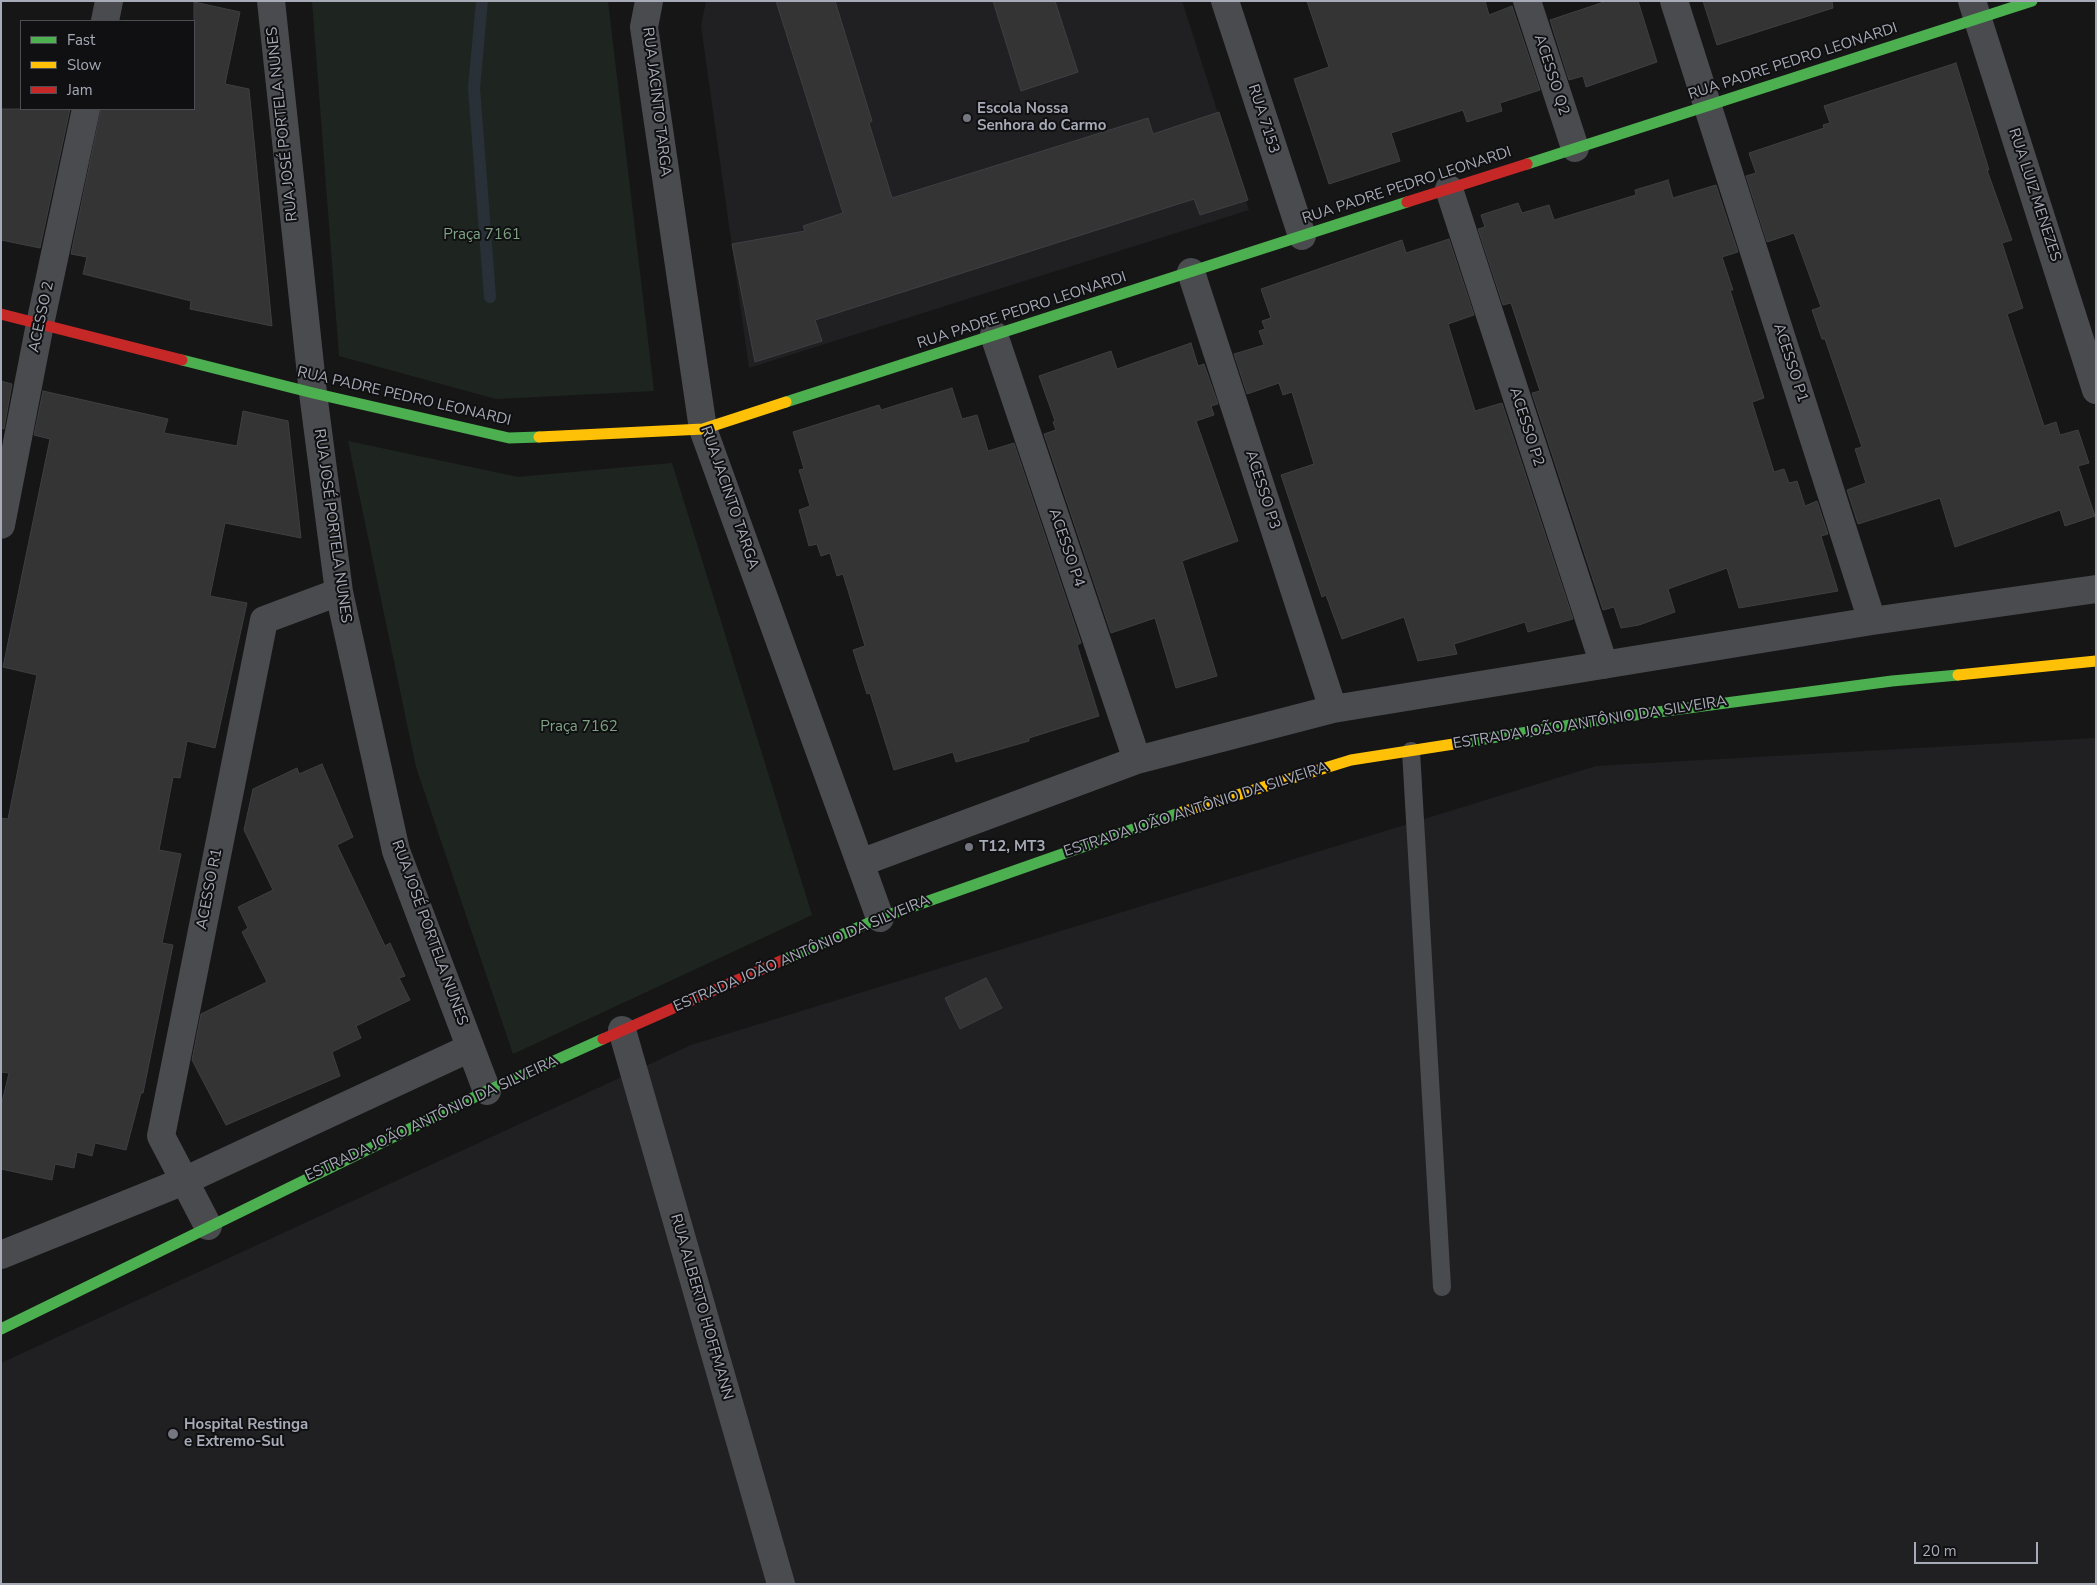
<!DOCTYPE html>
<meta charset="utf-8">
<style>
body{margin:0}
#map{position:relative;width:2097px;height:1585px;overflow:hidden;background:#161616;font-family:"Nunito Sans",sans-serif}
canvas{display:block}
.frame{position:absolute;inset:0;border:2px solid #a7abb7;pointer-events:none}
.legend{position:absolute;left:20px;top:20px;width:175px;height:90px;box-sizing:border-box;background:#101012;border:1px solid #4c4e54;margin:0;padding:6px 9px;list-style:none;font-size:15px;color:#a7abb7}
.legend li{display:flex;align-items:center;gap:10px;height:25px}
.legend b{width:25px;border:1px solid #4c4e54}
.scale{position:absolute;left:1914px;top:1542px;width:124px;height:22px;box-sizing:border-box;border:2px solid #a7abb7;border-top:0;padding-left:6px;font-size:15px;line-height:18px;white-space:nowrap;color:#a7abb7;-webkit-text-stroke:4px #101012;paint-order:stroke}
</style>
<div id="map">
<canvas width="2097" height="1585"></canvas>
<div class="frame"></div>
<ul class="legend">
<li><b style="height:6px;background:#4caf50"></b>Fast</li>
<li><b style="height:6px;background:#ffc107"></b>Slow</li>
<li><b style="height:6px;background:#c62828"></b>Jam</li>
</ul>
<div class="scale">20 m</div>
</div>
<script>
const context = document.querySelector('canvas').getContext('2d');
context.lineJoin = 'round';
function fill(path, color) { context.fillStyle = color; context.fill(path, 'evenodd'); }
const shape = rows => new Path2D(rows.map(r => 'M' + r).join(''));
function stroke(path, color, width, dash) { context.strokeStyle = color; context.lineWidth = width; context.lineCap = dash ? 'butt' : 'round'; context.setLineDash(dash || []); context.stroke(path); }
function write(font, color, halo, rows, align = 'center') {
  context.font = font + ' "Nunito Sans",sans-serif'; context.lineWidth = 4; context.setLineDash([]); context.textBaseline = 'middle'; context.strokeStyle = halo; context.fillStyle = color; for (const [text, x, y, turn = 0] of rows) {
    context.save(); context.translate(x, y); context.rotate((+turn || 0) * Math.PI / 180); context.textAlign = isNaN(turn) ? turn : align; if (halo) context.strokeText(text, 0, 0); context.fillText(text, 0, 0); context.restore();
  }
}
const built = shape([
 [706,1,1182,1,1249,210,749,368,701,26],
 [2096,738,2096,1584,1,1584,1,1363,691,1045,1596,766]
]);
const green = shape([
 [312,1,608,1,654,391,496,399,339,356],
 [348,441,518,477,672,463,812,915,513,1054,416,767]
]);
const stream = shape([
 [482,1,474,88,490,297]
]);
const building = shape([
 [776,1,835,1,872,121,869,123,892,198,1148,118,1153,134,1219,112,1248,200,1200,215,1194,199,815,320,822,341,755,362,732,244,805,231,803,226,843,213,776,1],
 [993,1,1055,1,1078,72,1021,91,993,1],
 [1307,1,1485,1,1489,15,1512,6,1540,90,1500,103,1502,111,1467,122,1463,110,1391,133,1400,161,1329,184,1294,79,1329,67,1307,1],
 [1607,1,1638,1,1657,62,1586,87,1583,76,1569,80,1550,20,1607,1],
 [1703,1,1832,1,1833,8,1717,45,1703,1],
 [194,2,240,12,225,84,249,89,272,326,190,309,191,301,83,274,87,257,71,254,101,109,194,109,194,2],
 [1956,63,1989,170,1987,170,2012,240,2002,243,2023,308,2007,314,2044,426,2056,422,2060,435,2078,430,2089,463,2078,466,2095,516,2065,526,2060,510,1955,547,1940,498,1858,524,1847,490,1866,483,1855,449,1862,447,1825,339,1822,339,1812,310,1821,307,1794,233,1767,242,1746,176,1756,173,1749,153,1824,128,1823,125,1830,123,1824,106,1956,63],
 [1,109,70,109,40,248,1,240,1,109],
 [1668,180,1673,198,1716,185,1738,252,1722,257,1733,290,1730,290,1764,398,1752,402,1774,472,1784,469,1789,483,1797,481,1805,506,1817,501,1828,534,1821,536,1838,591,1739,608,1727,568,1668,589,1675,612,1639,625,1621,628,1614,607,1603,610,1532,393,1540,391,1511,303,1503,305,1478,229,1485,227,1481,215,1518,203,1522,213,1549,205,1554,220,1636,195,1635,190,1668,180],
 [1449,239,1474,315,1448,324,1475,411,1502,403,1573,619,1528,632,1525,622,1454,644,1457,654,1418,661,1404,617,1342,639,1326,595,1322,597,1281,475,1314,464,1292,392,1283,395,1279,383,1247,394,1234,354,1264,345,1259,331,1265,329,1262,321,1271,318,1261,289,1402,240,1406,253,1449,239],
 [1191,343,1198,366,1204,364,1218,404,1211,406,1214,415,1196,421,1238,541,1182,561,1217,676,1176,688,1155,618,1111,633,1044,434,1056,430,1053,422,1055,421,1039,376,1111,351,1117,369,1191,343],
 [1,381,12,384,4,429,1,428,1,381],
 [952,388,962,419,977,415,988,451,1014,443,1081,643,1077,645,1099,716,1029,738,1029,741,956,762,953,752,894,770,870,693,867,694,853,650,865,646,843,574,837,576,830,553,821,556,817,544,809,546,799,510,810,506,799,470,804,469,793,432,879,405,881,410,952,388],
 [43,391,168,419,164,433,237,446,243,411,288,421,301,538,225,523,210,596,247,603,215,748,187,741,180,778,173,777,159,850,181,854,162,943,173,945,143,1093,141,1093,126,1150,95,1143,92,1156,77,1152,74,1168,55,1164,52,1180,1,1169,1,1106,9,1073,1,1072,1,818,8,819,37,675,3,667,50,439,34,435,43,391],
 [322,764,353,837,337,845,385,946,390,943,405,976,399,978,410,1000,356,1026,361,1038,332,1052,340,1076,226,1125,192,1060,201,1014,267,982,242,932,248,928,238,907,273,890,244,830,253,789,297,768,299,774,322,764],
 [986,978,1002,1008,960,1029,945,998,986,978]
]);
const lane = shape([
 [1411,751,1442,1287]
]);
const street = shape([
 [271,1,313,393,339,592,396,851,487,1091],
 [649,1,644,27,703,429,880,918],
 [1225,1,1302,236],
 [1527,1,1575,148],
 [1674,1,1872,621],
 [1972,1,2096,390],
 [105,21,109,1],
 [1449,189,1604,665],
 [1191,272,1333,709],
 [994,335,1137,760],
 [1,525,40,324,86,109],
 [860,863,1137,760,1333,709,1872,621,2096,589],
 [622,1030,781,1584],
 [208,1226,161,1136,264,620,339,592],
 [1,1255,184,1181,470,1048]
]);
const fast = shape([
 [1527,164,2032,1],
 [182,360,313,393,509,438,539,437],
 [786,402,1407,202],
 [1460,743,1620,717,1892,681,1958,675],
 [783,960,880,918,1182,812],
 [1,1329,487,1091,603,1039]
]);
const slow = shape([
 [539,437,703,429,786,402],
 [1958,675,2096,661],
 [1182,812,1351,760,1460,743]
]);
const jam = shape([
 [1407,202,1527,164],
 [1,314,182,360],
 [603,1039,783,960]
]);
const markers = [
 [967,118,5,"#74777f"],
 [969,847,5,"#74777f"],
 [173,1434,6,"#74777f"]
];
const streetNames = [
 ["RUA PADRE PEDRO LEONARDI",1793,62,-18],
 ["ACESSO Q2",1551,75,72],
 ["RUA JACINTO TARGA",656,102,83],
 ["RUA 7153",1263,119,72],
 ["RUA JOSÉ PORTELA NUNES",283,124,-96],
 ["RUA PADRE PEDRO LEONARDI",1407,186,-18],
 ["RUA LUIZ MENEZES",2034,195,72],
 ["RUA PADRE PEDRO LEONARDI",1022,311,-18],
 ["ACESSO 2",42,317,-78],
 ["ACESSO P1",1790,363,72],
 ["RUA PADRE PEDRO LEONARDI",404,397,13],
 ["ACESSO P2",1526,427,72],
 ["ACESSO P3",1262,490,72],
 ["RUA JACINTO TARGA",729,498,71],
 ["RUA JOSÉ PORTELA NUNES",332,526,82],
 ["ACESSO P4",1066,548,71],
 ["ESTRADA JOÃO ANTÔNIO DA SILVEIRA",1590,723,-9],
 ["ESTRADA JOÃO ANTÔNIO DA SILVEIRA",1196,810,-18],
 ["ACESSO R1",210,889,-79],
 ["RUA JOSÉ PORTELA NUNES",429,933,70],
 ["ESTRADA JOÃO ANTÔNIO DA SILVEIRA",802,954,-23],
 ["ESTRADA JOÃO ANTÔNIO DA SILVEIRA",432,1119,-25],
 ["RUA ALBERTO HOFFMANN",701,1307,74]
];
const poiNames = [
 ["Escola Nossa",977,109],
 ["Senhora do Carmo",977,126],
 ["T12, MT3",979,847],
 ["Hospital Restinga",184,1425],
 ["e Extremo-Sul",184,1442]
];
const parkNames = [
 ["Praça 7161",482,235],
 ["Praça 7162",579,727]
];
fill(built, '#202022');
fill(green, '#1e2520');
stroke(stream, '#293038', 12);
fill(building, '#343435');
stroke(building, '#3e3f42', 1);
stroke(lane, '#4a4b4f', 18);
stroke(street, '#4a4b4f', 28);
stroke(fast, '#4caf50', 11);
stroke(slow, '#ffc107', 11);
stroke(jam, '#c62828', 11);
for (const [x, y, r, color] of markers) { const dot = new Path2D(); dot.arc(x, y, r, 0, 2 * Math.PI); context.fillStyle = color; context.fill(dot); stroke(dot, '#101012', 2); }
write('15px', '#a7abb7', '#101012', streetNames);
write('bold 15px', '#a7abb7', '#101012', poiNames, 'left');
write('15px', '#7ea283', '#101012', parkNames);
</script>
